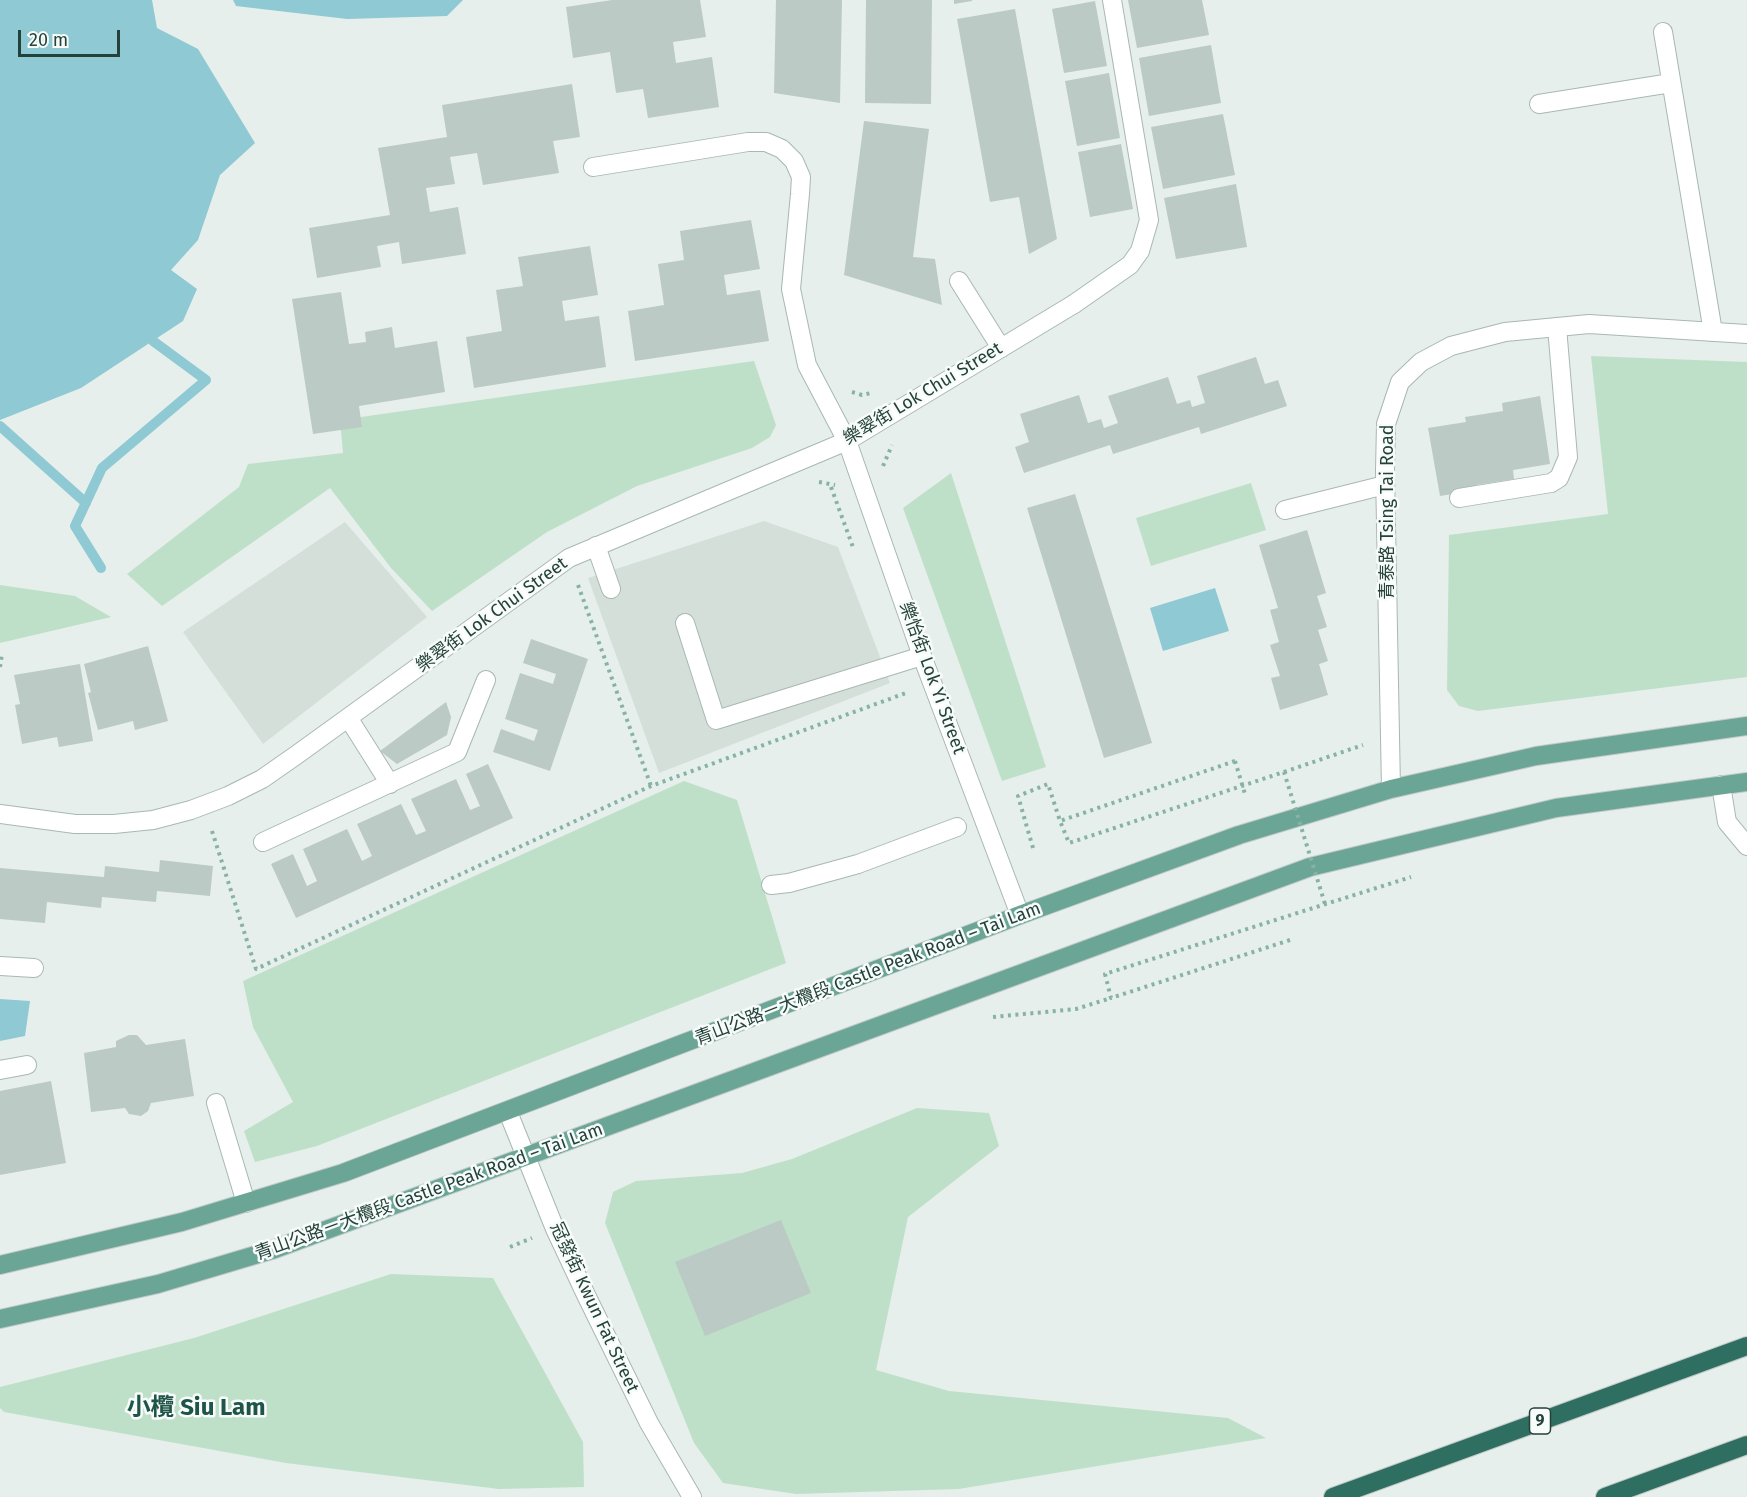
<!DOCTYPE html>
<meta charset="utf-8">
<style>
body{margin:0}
#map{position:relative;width:1747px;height:1497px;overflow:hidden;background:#e6efeb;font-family:"Fira Sans",sans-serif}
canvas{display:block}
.scale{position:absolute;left:18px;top:30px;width:102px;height:27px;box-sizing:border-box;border:3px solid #24423a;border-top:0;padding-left:8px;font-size:18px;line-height:21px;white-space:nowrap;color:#24423a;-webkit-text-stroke:4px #f7fbf9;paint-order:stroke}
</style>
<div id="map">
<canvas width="1747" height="1497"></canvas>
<div class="scale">20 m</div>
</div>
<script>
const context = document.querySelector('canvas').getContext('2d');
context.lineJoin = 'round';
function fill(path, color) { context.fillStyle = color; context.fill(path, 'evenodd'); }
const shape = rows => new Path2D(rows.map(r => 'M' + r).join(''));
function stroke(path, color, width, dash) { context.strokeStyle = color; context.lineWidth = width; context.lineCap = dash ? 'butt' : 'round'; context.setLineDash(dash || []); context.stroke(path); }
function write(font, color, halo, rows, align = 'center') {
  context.font = font + ' "Fira Sans","Noto Sans TC",sans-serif'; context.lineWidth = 5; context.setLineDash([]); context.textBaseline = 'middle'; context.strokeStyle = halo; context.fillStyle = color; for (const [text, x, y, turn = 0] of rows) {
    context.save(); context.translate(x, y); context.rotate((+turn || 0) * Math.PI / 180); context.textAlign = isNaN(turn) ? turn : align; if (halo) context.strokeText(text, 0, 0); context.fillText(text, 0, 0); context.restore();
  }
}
const built = shape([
 [764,521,838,547,890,683,659,773,588,578],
 [345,522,427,617,263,744,183,632]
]);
const green = shape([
 [1591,356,1747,362,1747,677,1478,711,1459,706,1447,690,1449,535,1608,514],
 [754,361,776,425,770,437,752,448,637,486,547,532,432,611,391,568,330,488,162,606,127,574,239,487,248,464,343,453,340,420],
 [951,473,1046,767,1002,781,903,508],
 [1251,483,1266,530,1151,566,1136,518],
 [0,585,75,596,111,617,0,643],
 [684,781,737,800,786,963,317,1146,255,1162,244,1131,293,1102,253,1027,243,981],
 [917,1108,989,1113,999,1146,908,1217,876,1370,949,1391,1228,1418,1266,1438,959,1489,796,1494,723,1483,694,1443,605,1223,613,1192,636,1181,742,1173,792,1159],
 [391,1274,493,1278,583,1442,584,1487,499,1489,286,1463,4,1412,0,1408,0,1387,194,1338]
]);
const water = shape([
 [0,0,152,0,157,28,198,49,255,143,220,175,198,240,171,270,197,289,183,321,81,388,0,420],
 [233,0,463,0,447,16,347,19,236,6],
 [1215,588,1229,631,1163,651,1150,608],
 [0,999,30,1001,25,1036,0,1041]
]);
const stream = shape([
 [0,426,86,503],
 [101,568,75,526,102,468,206,380,153,341]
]);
const building = shape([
 [612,0,700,0,706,37,673,42,676,63,712,57,719,107,648,118,643,89,616,93,610,52,573,58,566,7],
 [776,0,842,0,840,103,774,93],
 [866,0,932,0,931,104,865,103],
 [954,0,972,0,972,1,954,4],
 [1128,0,1202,0,1209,35,1137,48],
 [1095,1,1107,66,1064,73,1052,9],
 [1015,9,1057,239,1029,254,1019,197,990,202,957,19],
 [1211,45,1221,103,1149,116,1139,58],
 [1109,73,1120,138,1077,146,1065,81],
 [572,84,580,137,553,141,559,173,483,185,477,153,450,157,455,184,426,188,430,212,458,207,466,254,402,264,399,242,377,246,381,267,317,278,309,228,390,215,378,148,447,137,442,105],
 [1223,114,1235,175,1163,189,1151,127],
 [864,121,929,129,913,257,935,259,942,305,844,275],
 [1121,144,1133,209,1090,217,1078,152],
 [1236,184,1247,247,1176,259,1164,198],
 [751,220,760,269,724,275,727,295,760,290,769,341,635,361,628,311,664,305,658,264,684,260,680,231],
 [590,246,598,295,562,301,565,321,599,316,606,367,474,388,466,337,502,331,496,290,523,286,518,257],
 [341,292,349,344,366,342,365,332,392,327,395,348,437,341,445,392,359,406,362,427,313,434,292,299],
 [1256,357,1265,384,1278,380,1287,406,1201,434,1199,427,1113,454,1110,445,1024,473,1015,447,1029,442,1020,414,1079,395,1088,423,1101,419,1104,428,1118,423,1108,396,1168,377,1177,404,1190,400,1192,407,1205,403,1197,376],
 [1540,396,1550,464,1513,470,1514,479,1476,485,1477,490,1440,496,1428,428,1466,422,1465,417,1503,411,1502,403],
 [1075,494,1152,743,1104,758,1027,508],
 [1307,530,1326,593,1317,596,1327,627,1318,630,1328,661,1319,664,1328,695,1280,710,1271,678,1280,676,1270,645,1279,642,1270,610,1278,608,1259,545],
 [531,639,588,659,550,771,493,752,501,729,534,741,538,730,505,719,520,673,553,684,556,674,523,663],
 [148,646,168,721,135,730,133,721,98,730,88,693,91,692,84,664],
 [80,664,93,741,59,747,57,737,22,744,15,705,20,704,14,675],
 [446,702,451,717,447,735,397,764,380,751],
 [488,764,513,818,296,918,271,864,293,854,307,886,317,881,303,849,347,829,362,861,372,856,357,824,401,804,416,835,426,831,411,799,456,779,470,810,480,806,466,774],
 [160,860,213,866,210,896,157,891,156,902,102,897,101,908,47,902,45,923,0,919,0,868,104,877,105,866,159,872],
 [129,1035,137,1035,146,1045,185,1039,194,1096,151,1103,148,1111,141,1116,129,1114,125,1108,91,1112,84,1053,116,1047,116,1041],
 [51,1081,66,1163,0,1175,0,1091],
 [781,1220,811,1293,705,1336,675,1262]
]);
const path = shape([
 [852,392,862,395,871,393],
 [883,466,892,445],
 [819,482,835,485],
 [831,487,854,550],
 [578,585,651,786],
 [0,667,2,654],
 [1235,761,1245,794],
 [1284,772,1363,745],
 [212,831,256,969,651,786,906,693],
 [1033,848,1018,796,1048,784,1060,821],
 [1290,940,1111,998,1105,974,1411,877],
 [993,1017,1076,1009,1111,998],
 [510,1247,532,1238]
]);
const service = shape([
 [1663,32,1713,332],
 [1539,104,1671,83],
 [593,167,748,142,766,142,782,149,794,161,801,177,800,194,791,289,807,365,847,441],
 [959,281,1001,348],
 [1074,304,1130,265,1140,251,1149,220,1112,0],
 [1459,498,1551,483,1559,478,1568,457,1557,327],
 [1285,510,1385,485],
 [596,546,611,589],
 [685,623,716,720,922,656],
 [349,719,390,784],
 [1721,785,1727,822,1747,846],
 [263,842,457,752,486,680],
 [771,885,789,883,858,864,957,827],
 [0,966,34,968],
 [0,1070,27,1065],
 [216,1103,246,1203]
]);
const minor = shape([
 [847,441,922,656,1020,915],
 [1391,789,1385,471,1386,424,1400,382,1421,362,1451,346,1505,332,1589,324,1747,334],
 [0,814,75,824,114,824,153,820,191,810,228,796,262,779,295,756,569,558,847,441,1074,304],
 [508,1112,555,1229,586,1295,649,1423,692,1497]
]);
const primary = shape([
 [0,1265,182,1222,343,1173,1020,915,1239,835,1391,789,1536,756,1747,726],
 [0,1319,158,1284,272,1250,1310,867,1556,808,1747,782]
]);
const motorway = shape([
 [1333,1497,1747,1346],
 [1605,1497,1747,1445]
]);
const pathBridge = shape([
 [1235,761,1060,821,1069,843,1284,772,1325,904]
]);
const shields = [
 [1540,1421,21]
];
const shieldNames = [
 ["9",1540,1421]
];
const streetNames = [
 ["樂翠街 Lok Chui Street",923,394,-31],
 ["青泰路 Tsing Tai Road",1388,512,-90],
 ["樂翠街 Lok Chui Street",492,615,-36],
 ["樂怡街 Lok Yi Street",932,678,70],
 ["青山公路－大欖段 Castle Peak Road – Tai Lam",868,974,-21],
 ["青山公路－大欖段 Castle Peak Road – Tai Lam",429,1192,-20],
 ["冠發街 Kwun Fat Street",594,1308,65]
];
const districtNames = [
 ["小欖 Siu Lam",196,1408]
];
fill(built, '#d4dfda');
fill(green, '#bfe0c8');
fill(water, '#8ec9d4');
stroke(stream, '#8ec9d4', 10);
fill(building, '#bbcac4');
stroke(service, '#a8b8b2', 20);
stroke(minor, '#a8b8b2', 20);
stroke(primary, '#c2cac8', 20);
stroke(motorway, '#c2cac8', 20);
stroke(path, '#86b3a5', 4, [3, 4.5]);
stroke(service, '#fff', 18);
stroke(minor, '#fff', 18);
stroke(primary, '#6aa596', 18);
stroke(motorway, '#2f6f62', 18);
stroke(pathBridge, '#86b3a5', 4, [3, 4.5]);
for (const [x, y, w] of shields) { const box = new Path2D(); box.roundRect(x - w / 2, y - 13, w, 26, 4.5); context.fillStyle = '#f7fbf9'; context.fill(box); stroke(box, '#24423a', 1.5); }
write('bold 16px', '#24423a', null, shieldNames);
write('18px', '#24423a', '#f7fbf9', streetNames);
write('bold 24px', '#1f5548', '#f7fbf9', districtNames);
</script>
